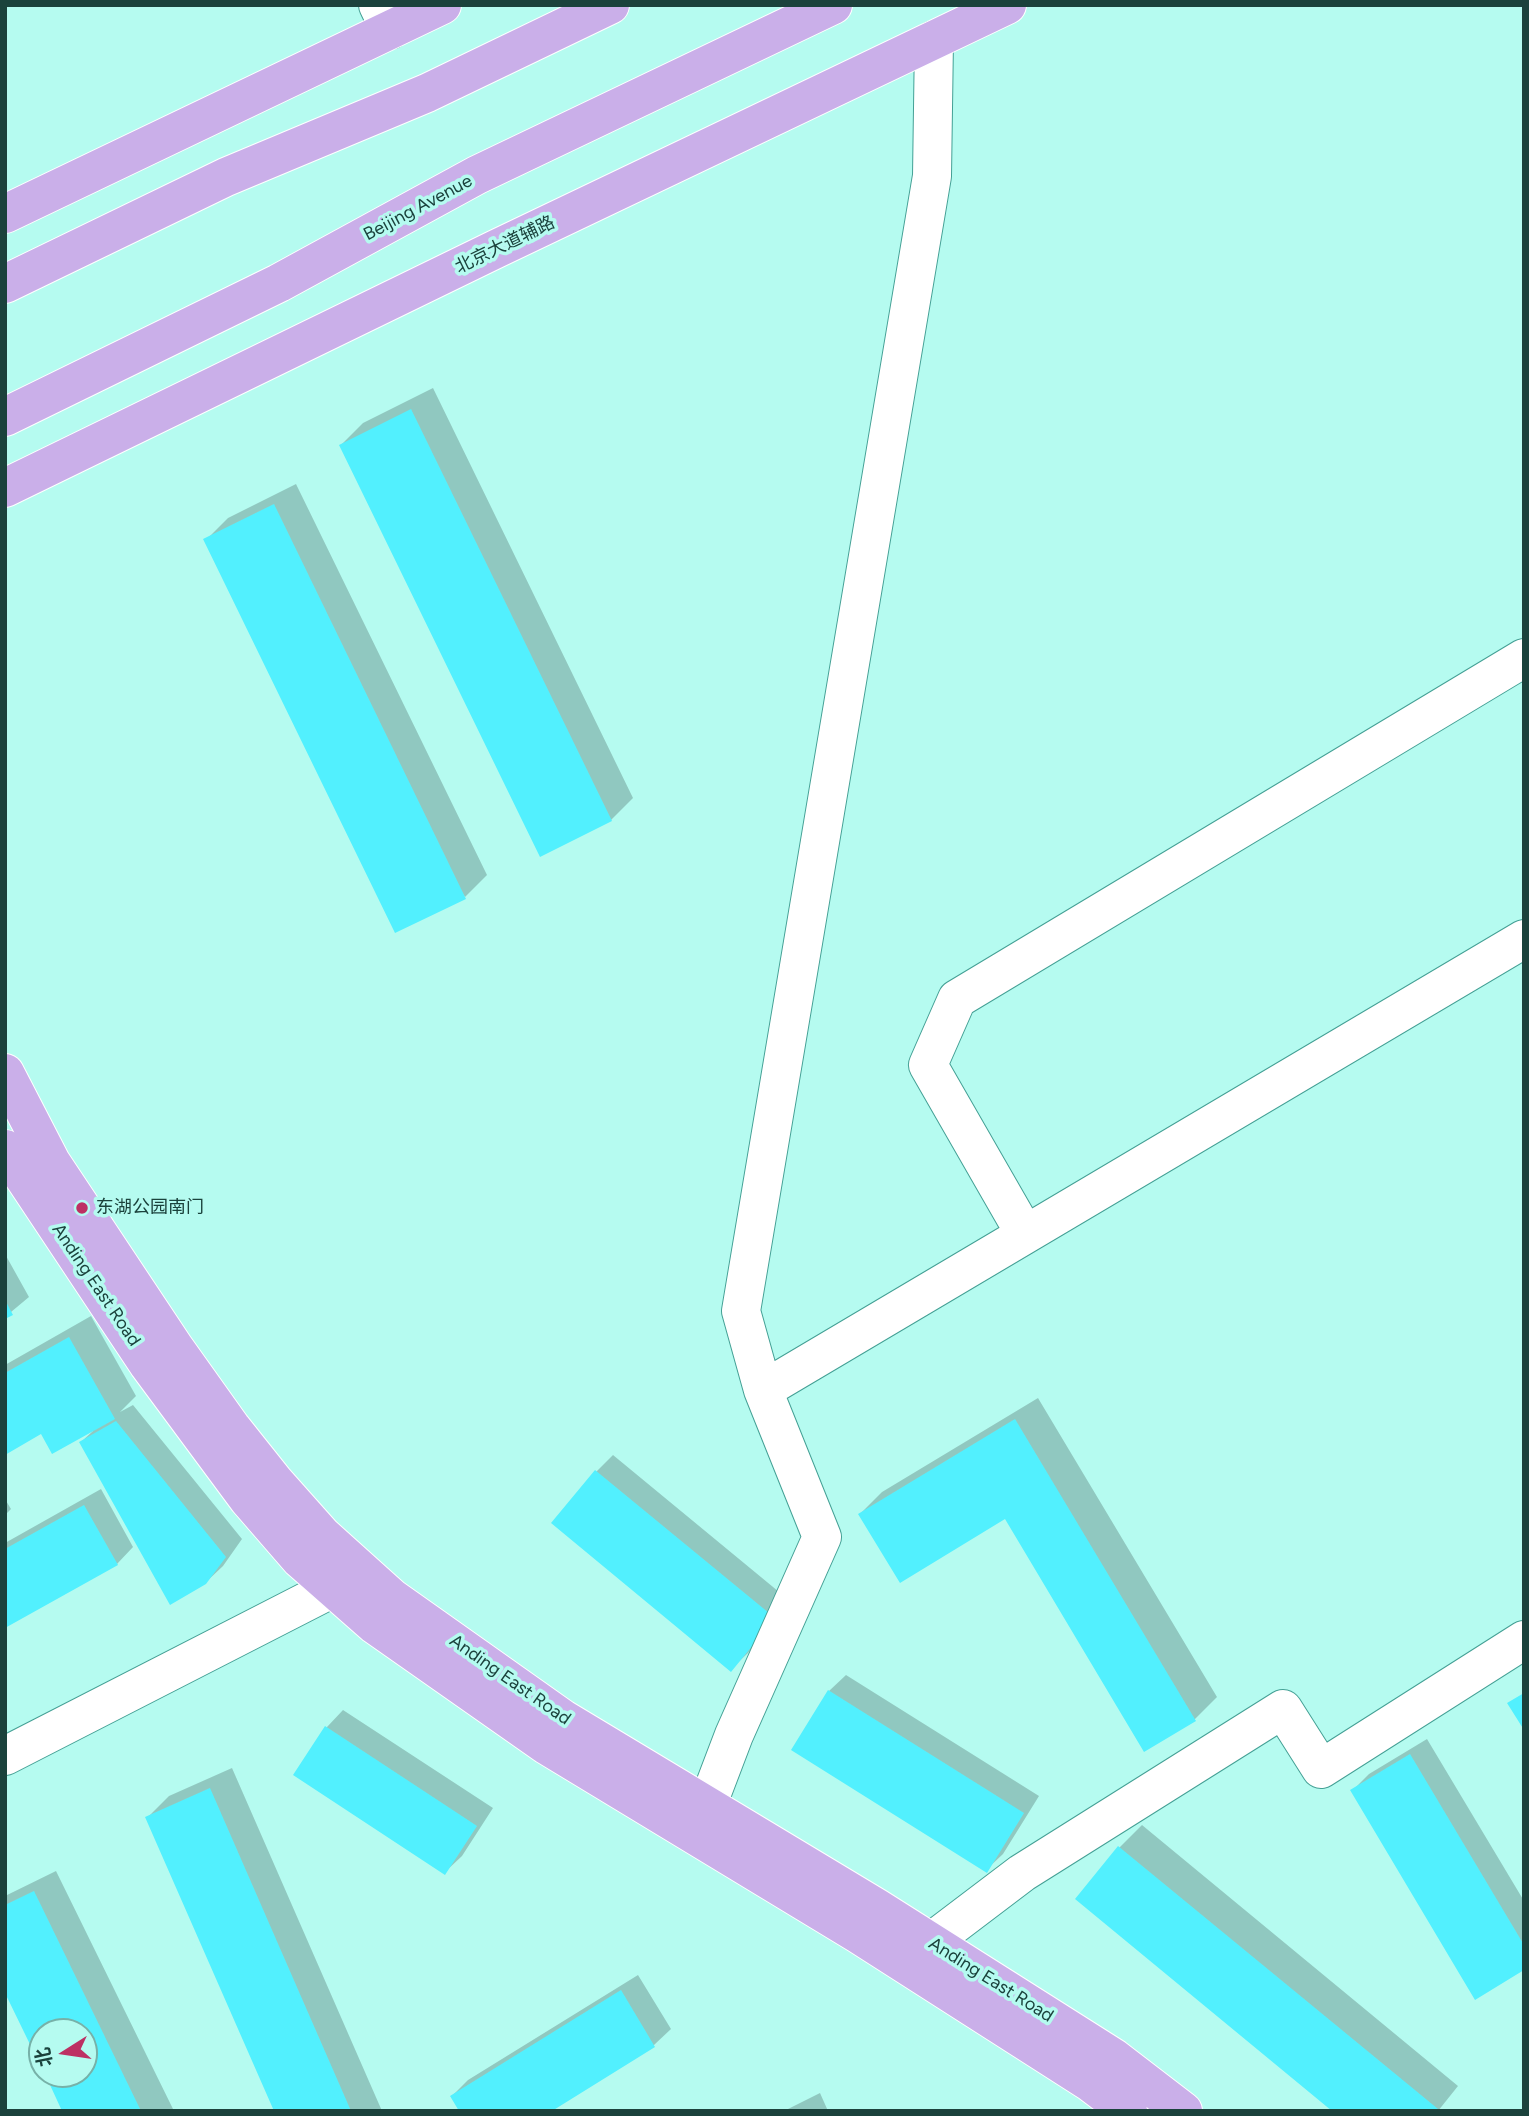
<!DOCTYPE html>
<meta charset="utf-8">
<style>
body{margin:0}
#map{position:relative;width:1529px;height:2116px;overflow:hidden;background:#b5fbf0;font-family:Figtree,"Noto Sans SC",sans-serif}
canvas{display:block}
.frame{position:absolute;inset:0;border:7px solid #1b423c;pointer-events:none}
.north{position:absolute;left:28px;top:2018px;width:70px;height:70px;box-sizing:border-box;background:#b5fbf0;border:2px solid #77b1a8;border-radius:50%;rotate:258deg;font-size:19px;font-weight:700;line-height:28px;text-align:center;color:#1b423c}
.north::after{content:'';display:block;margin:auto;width:24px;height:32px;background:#bd3063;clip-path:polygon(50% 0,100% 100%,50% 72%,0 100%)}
</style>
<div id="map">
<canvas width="1529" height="2116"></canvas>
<div class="frame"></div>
<div class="north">北</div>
</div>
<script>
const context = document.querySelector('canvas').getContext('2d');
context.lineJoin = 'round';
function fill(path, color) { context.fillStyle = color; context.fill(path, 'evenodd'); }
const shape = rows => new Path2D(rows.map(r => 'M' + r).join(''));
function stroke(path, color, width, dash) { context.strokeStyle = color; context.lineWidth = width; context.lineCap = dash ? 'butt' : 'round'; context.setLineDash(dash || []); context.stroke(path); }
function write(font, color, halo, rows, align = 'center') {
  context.font = font + ' Figtree,"Noto Sans SC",sans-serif'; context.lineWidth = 7; context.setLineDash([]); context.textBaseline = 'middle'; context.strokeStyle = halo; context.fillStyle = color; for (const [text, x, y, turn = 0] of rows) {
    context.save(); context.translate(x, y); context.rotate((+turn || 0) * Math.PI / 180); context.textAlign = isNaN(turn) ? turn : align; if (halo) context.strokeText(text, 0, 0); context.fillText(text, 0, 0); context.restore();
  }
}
const shadow = shape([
 [433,388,633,798,611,820,341,445,363,423],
 [296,484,487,875,465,897,206,540,228,518],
 [5,1254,29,1297,5,1317],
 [91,1316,136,1396,120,1412,133,1405,242,1539,223,1566,205,1583,81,1442,93,1431,42,1432,5,1453,5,1365],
 [1038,1398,1217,1697,1195,1719,1145,1749,1006,1517,860,1514,882,1492],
 [613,1455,790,1601,748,1653,731,1669,596,1472],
 [101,1489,133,1547,117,1564,5,1626,5,1543],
 [5,1499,11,1509,5,1515],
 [846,1675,1039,1796,1003,1854,986,1870,829,1691],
 [343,1710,493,1808,462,1856,445,1872,296,1774,327,1727],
 [1427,1739,1524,1901,1524,1968,1352,1791,1369,1774],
 [232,1768,382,2111,276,2111,147,1818,169,1796],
 [1142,1825,1458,2086,1438,2111,1335,2111,1078,1899,1120,1847],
 [56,1871,174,2111,64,2111,46,2074,84,2074,84,2032,42,2032,42,2065,5,1989,5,1896],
 [638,1975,671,2029,654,2045,549,2111,452,2096,468,2080],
 [820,2093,828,2111,784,2111]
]);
const building = shape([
 [411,409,612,821,540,857,339,445],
 [274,504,466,899,395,933,203,539],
 [5,1300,13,1315,5,1319],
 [69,1337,115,1419,52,1454,41,1434,5,1455,5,1373],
 [1015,1419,1196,1721,1144,1752,1005,1519,900,1583,858,1514],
 [116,1421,226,1557,206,1584,170,1605,79,1442],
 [595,1470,775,1618,731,1672,551,1523],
 [84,1505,118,1565,5,1628,5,1549],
 [828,1690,1024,1813,987,1873,791,1750],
 [1524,1693,1524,1730,1507,1703],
 [325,1726,477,1826,445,1875,293,1775],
 [1410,1754,1524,1945,1524,1970,1475,2000,1350,1790],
 [210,1788,351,2111,274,2111,145,1817],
 [1118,1846,1438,2109,1436,2111,1332,2111,1075,1899],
 [34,1891,141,2111,62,2111,45,2074,84,2074,84,2032,42,2032,42,2069,5,1993,5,1905],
 [621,1990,655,2047,552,2111,459,2111,450,2096]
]);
const minor = shape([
 [378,5,390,30],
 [1025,1234,928,1065,957,999,1524,658],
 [763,1390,1524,939],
 [5,1756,333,1588],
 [707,1806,734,1735,822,1537,763,1390,741,1311,932,176,934,40],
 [931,1942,1022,1873,1283,1709,1321,1769,1524,1640]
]);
const major = shape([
 [5,214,442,5],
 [5,284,226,177,427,93,610,5],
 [5,417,279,283,477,175,833,5],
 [5,488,496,249,1007,5],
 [5,1073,51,1162,174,1347,231,1427,274,1481,322,1535,392,1598,563,1719,877,1908,1114,2058,1183,2111],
 [5,1149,148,1364,248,1499,300,1559,375,1625,546,1745,858,1934,1091,2083,1128,2111]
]);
const markers = [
 [82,1208,7,"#bd3063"]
];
const streetNames = [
 ["Beijing Avenue",418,208,-28],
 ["北京大道辅路",505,245,-26],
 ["Anding East Road",96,1285,56],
 ["Anding East Road",510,1680,35],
 ["Anding East Road",991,1980,32]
];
const poiNames = [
 ["东湖公园南门",96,1208]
];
fill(shadow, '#0003');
fill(building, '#52f0fe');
stroke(minor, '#44a095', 40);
stroke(major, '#fff', 40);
stroke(minor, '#fff', 38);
stroke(major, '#caafe9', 38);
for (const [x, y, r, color] of markers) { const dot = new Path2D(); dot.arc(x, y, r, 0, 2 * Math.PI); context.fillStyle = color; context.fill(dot); stroke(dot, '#b5fbf0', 2.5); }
write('18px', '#1b423c', '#b5fbf0', streetNames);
write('18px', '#1b423c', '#b5fbf0', poiNames, 'left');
</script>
